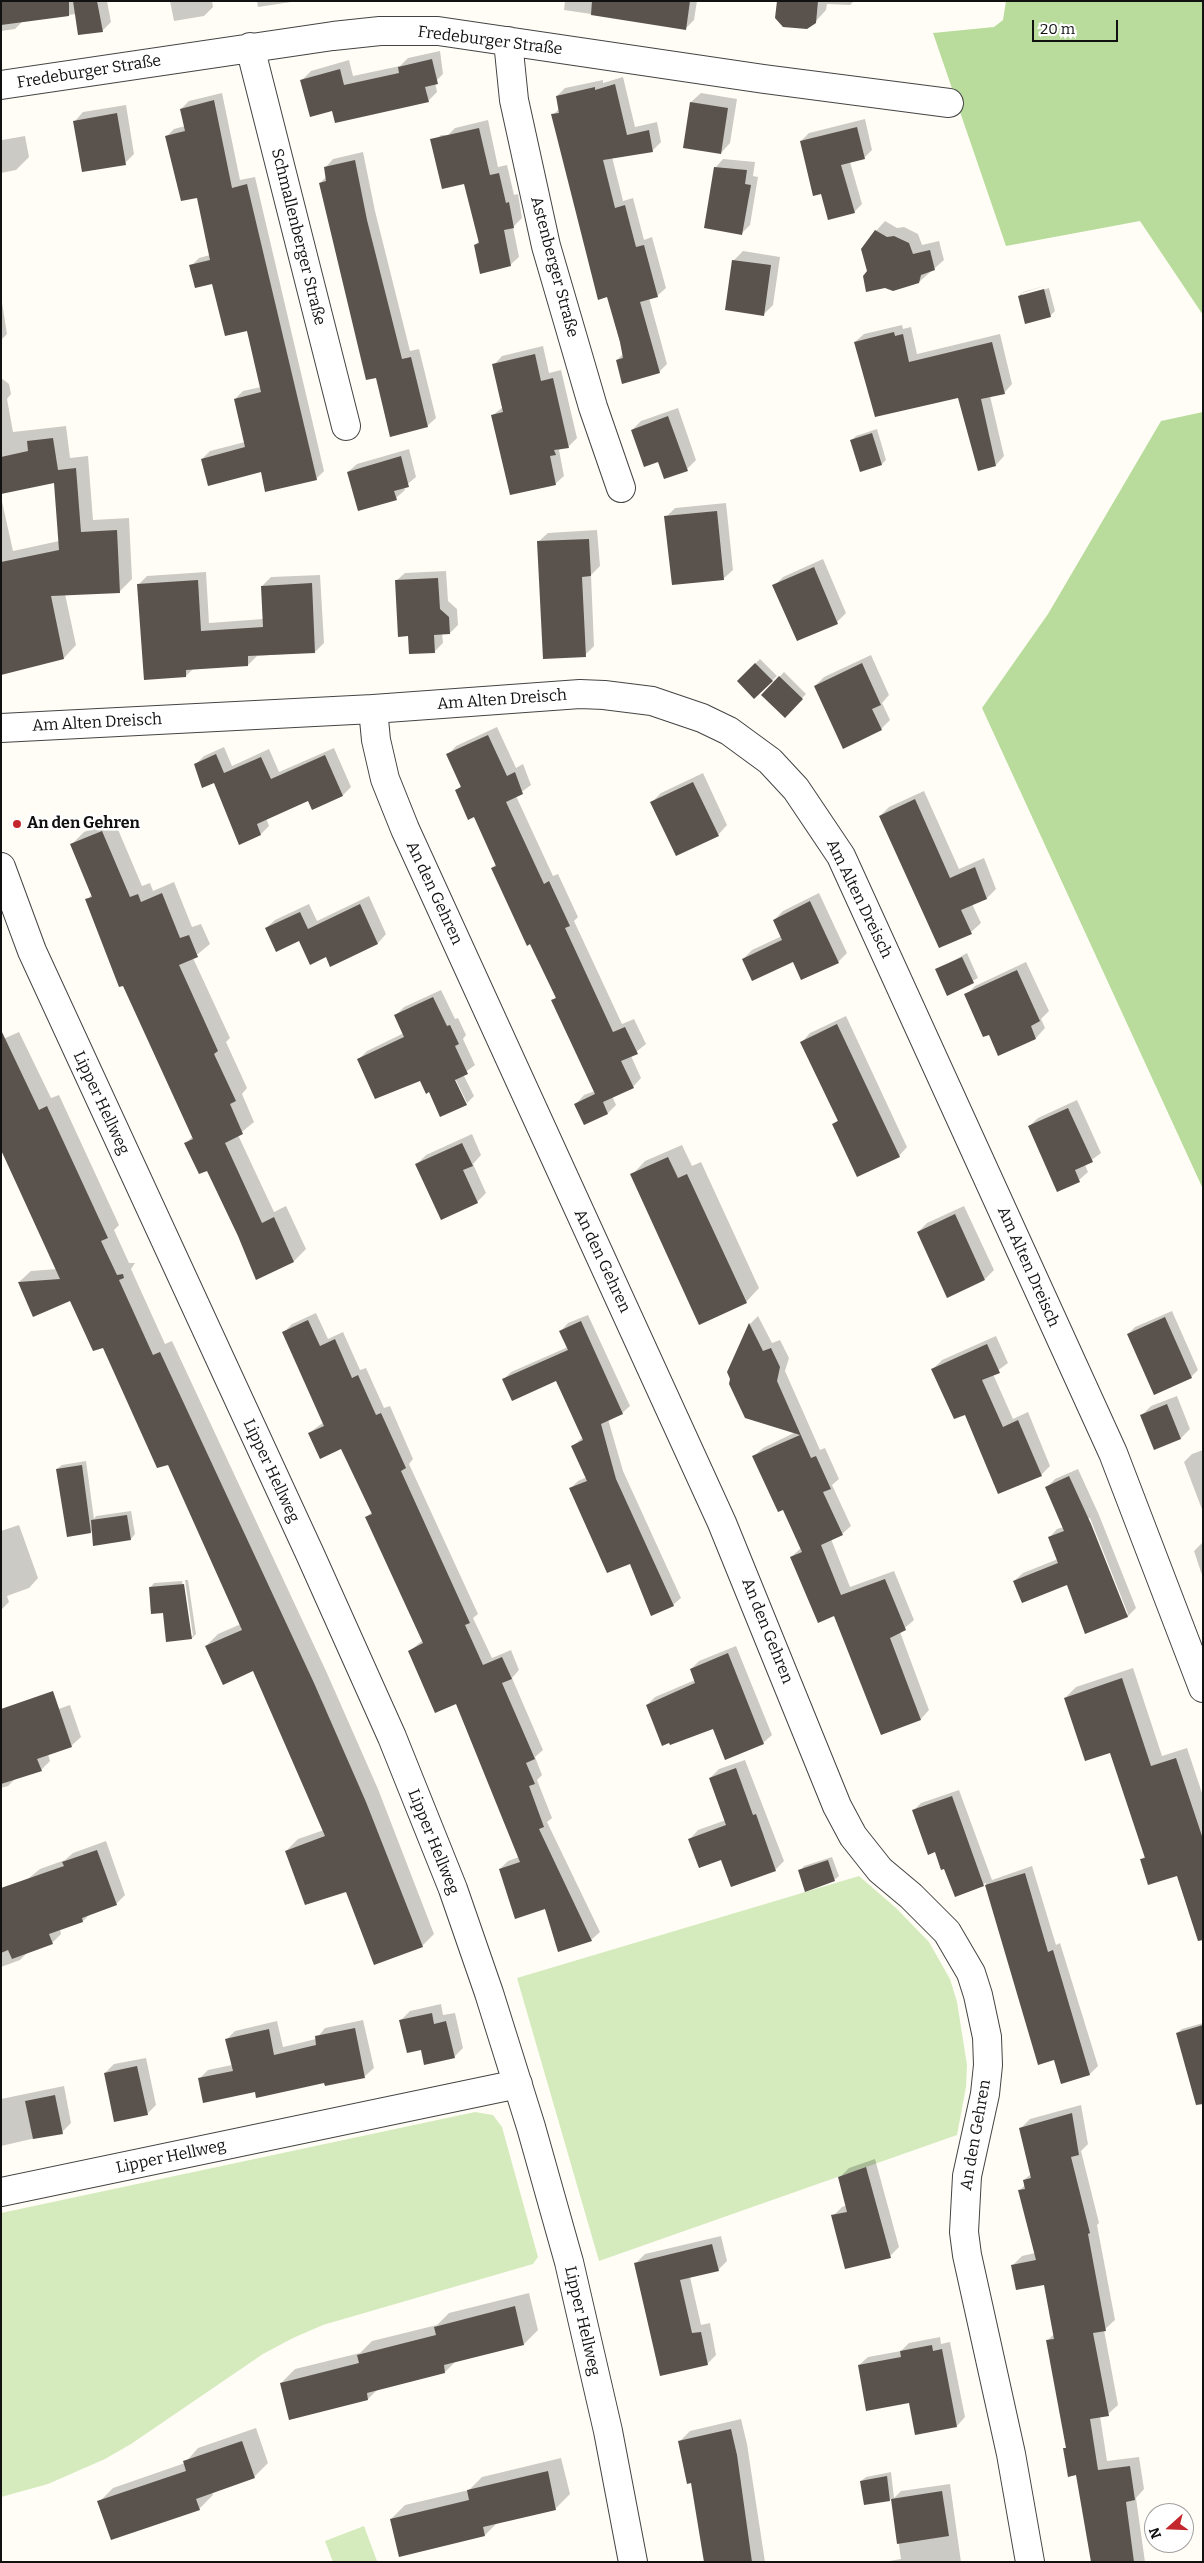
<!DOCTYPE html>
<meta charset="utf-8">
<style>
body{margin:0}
#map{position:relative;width:1204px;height:2563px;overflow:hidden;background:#fffdf5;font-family:Bitter,serif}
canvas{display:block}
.frame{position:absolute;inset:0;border:2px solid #111;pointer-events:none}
.north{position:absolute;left:1144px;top:2503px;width:50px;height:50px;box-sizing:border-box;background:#fff;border:1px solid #a0a0a0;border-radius:50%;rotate:250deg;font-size:14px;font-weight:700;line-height:20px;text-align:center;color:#111}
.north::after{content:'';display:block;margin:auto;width:18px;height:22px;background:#c4262e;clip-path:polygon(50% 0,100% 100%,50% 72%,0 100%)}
.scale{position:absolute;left:1032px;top:20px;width:86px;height:22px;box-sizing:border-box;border:2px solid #111;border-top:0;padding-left:6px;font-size:15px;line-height:18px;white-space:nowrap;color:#111;-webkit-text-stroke:4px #fff;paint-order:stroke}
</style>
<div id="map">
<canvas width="1204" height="2563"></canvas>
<div class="frame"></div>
<div class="north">N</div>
<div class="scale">20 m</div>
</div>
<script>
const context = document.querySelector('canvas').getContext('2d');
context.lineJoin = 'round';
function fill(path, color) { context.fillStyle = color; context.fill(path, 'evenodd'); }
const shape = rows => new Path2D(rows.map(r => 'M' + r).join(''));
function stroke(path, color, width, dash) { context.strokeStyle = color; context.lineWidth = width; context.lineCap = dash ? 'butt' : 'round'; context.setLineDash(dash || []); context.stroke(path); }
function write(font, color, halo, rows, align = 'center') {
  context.font = font + ' Bitter,serif'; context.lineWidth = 5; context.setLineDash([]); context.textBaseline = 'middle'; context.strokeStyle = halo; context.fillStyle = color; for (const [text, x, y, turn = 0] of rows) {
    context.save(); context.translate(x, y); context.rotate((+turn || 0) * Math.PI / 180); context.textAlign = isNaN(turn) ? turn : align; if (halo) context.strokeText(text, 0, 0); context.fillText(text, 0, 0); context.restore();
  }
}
const green = shape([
 [859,1876,896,1908,929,1942,950,1979,957,2002,967,2065,966,2087,957,2135,599,2261,517,1978],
 [475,2112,493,2115,502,2127,538,2257,533,2264,323,2325,293,2338,263,2354,131,2444,105,2459,48,2484,1,2497,1,2213],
 [364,2526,377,2561,333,2562,325,2541]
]);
const forest = shape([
 [1006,1,1203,1,1203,315,1140,221,1006,246,933,33,994,27,1003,20],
 [1203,412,1203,1189,982,708,1048,614,1161,421]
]);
const shadow = shape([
 [1,1,107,1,111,22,102,31,76,14,23,21,15,29,1,31],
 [170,1,212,1,213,7,204,16,174,21],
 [257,1,298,1,258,7],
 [565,1,697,1,694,20,686,28,564,10],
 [778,1,854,1,850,5,827,4,826,10,815,22],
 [440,51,443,74,435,82,437,92,428,101,333,109,302,80,311,71,349,60,353,76,400,66,408,58],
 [623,77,635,127,657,122,661,142,653,150,612,157,623,201,633,198,644,240,652,237,666,288,657,296,649,298,667,364,659,372,617,360,623,354,608,296,553,115,560,108,557,96,565,88,603,80,603,83],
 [222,93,240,180,255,177,324,471,316,479,202,459,210,451,245,442,235,399,243,391,261,387,247,330,213,282,191,266,199,258,210,255,198,196,166,137,174,129,185,126,181,109,189,101],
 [701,93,737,99,730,143,721,153,684,147,691,102],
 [126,105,134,154,125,163,74,122,83,112],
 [865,119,872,150,864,158,850,162,862,204,854,212,821,192,801,141,809,133],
 [488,120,498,167,507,165,514,195,518,194,522,218,513,227,519,257,510,265,475,245,480,240,465,183,433,143,441,135,448,135,455,128],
 [25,136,29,157,16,170,1,173,1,137,2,140],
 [363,152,375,211,410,351,419,349,436,418,427,426,377,376,320,183,327,176,325,168,333,159],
 [723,159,755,162,753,176,758,177,750,225,742,233,715,168],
 [885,221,897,228,904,227,918,234,922,245,939,241,944,260,919,282,868,271,876,231],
 [743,251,780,257,773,305,764,314,733,261],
 [1048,285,1022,293,1022,296,1049,288,1055,311,1050,316,1019,296,1023,292],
 [1,296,7,334,1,340],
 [902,325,903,329,911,327,917,354,1000,334,1012,384,1004,393,990,396,1004,456,996,465,959,397,855,342,864,334],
 [543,346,549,373,561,370,577,438,568,447,559,450,564,476,555,484,492,416,503,407,494,365,502,356],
 [1,378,9,384,11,394,7,399,13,432,66,426,70,458,88,456,93,520,129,518,132,579,119,592,65,594,76,645,64,658,1,673,1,497,13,551,59,541,55,482,2,492,1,496],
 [678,408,696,460,687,469,659,460,632,430,641,421],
 [877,429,886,460,882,464,861,471,852,440,856,436],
 [409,449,416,477,404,487,405,490,396,498,348,472,357,464],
 [726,503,733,570,723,579,666,517,675,508],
 [597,530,600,566,591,575,594,646,585,655,538,542,548,533],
 [823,559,846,613,837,622,774,586,783,577],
 [446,571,448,601,457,609,458,625,450,633,442,633,443,643,435,651,409,635,396,581,405,573],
 [206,572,209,623,263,619,262,586,271,577,320,575,324,643,315,652,257,656,248,665,194,668,186,676,138,585,147,576],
 [871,655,889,695,882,703,890,720,881,729,815,686,824,677],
 [760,659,777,676,754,698,738,681],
 [784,672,806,694,785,716,763,695],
 [497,727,516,768,523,764,531,785,516,796,553,876,558,874,578,917,574,921,622,1024,634,1019,646,1044,631,1056,641,1078,633,1087,612,1096,616,1105,608,1113,585,1124,576,1104,584,1095,595,1091,553,1001,556,997,492,868,497,863,474,815,457,790,462,785,448,755,456,746],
 [224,747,232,766,269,749,279,772,334,748,351,787,343,795,313,808,309,800,266,818,269,826,261,834,240,843,214,782,196,764,204,756],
 [703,773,727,825,718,835,652,802,661,793],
 [924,791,959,869,984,858,996,889,987,898,972,904,981,923,971,932,940,947,880,816,889,807],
 [114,820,142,886,150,883,153,891,174,882,192,927,201,924,210,944,193,958,230,1038,226,1042,247,1088,242,1094,254,1122,238,1135,274,1212,286,1206,306,1249,294,1261,256,1278,239,1235,207,1169,186,1143,193,1136,87,900,92,894,72,844,84,832],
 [819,893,847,953,838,962,743,959,752,950,782,936,774,920,783,911],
 [369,896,386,934,378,943,326,956,300,939,266,928,275,920,309,904,317,921],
 [967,953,978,978,948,994,937,970],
 [1026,962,1049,1011,1041,1019,1045,1028,1036,1038,999,1055,989,1033,966,995,975,986],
 [441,990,455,1019,458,1018,466,1035,463,1039,475,1065,463,1074,474,1096,466,1104,430,1090,420,1079,359,1059,367,1051,404,1033,396,1015,404,1007],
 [453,1074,467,1103,464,1103,451,1075],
 [846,1016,907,1147,899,1156,834,1124,838,1120,802,1042,810,1033],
 [19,1032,51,1098,59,1095,119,1225,114,1230,129,1263,135,1263,131,1269,165,1344,172,1341,326,1671,378,1789,434,1934,422,1946,347,1890,286,1851,298,1839,324,1830,254,1670,206,1646,218,1634,241,1624,168,1463,104,1346,71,1299,19,1282,31,1271,57,1269,1,1040],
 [1077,1100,1101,1153,1085,1165,1088,1172,1079,1180,1029,1126,1038,1118],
 [472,1134,481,1155,473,1164,486,1193,477,1202,417,1164,426,1155],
 [682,1145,692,1166,701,1162,759,1288,746,1302,632,1175,645,1161],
 [964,1206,994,1270,985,1279,918,1232,927,1223],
 [1172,1311,1198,1370,1191,1377,1128,1334,1135,1327],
 [316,1313,328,1339,343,1332,360,1370,366,1368,384,1408,390,1406,413,1459,409,1464,478,1614,473,1618,492,1658,511,1650,519,1670,512,1678,543,1750,535,1757,542,1775,537,1780,552,1818,547,1822,600,1932,591,1940,559,1950,546,1907,500,1869,508,1861,519,1857,456,1703,410,1651,423,1640,366,1517,372,1512,342,1447,309,1433,324,1422,284,1332,292,1324],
 [588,1315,630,1406,622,1413,608,1419,623,1471,681,1598,673,1605,631,1563,570,1489,578,1481,587,1477,573,1446,583,1437,557,1379,503,1380,511,1372,568,1347,561,1331,568,1323],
 [758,1316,772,1343,780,1340,789,1358,785,1371,820,1450,825,1448,839,1479,832,1485,851,1526,842,1534,831,1539,850,1587,894,1571,914,1620,900,1632,929,1710,921,1719,882,1733,835,1614,791,1557,801,1548,784,1508,754,1456,763,1448,796,1432,732,1378,729,1372,750,1324],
 [996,1336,1008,1363,993,1374,1013,1419,1028,1412,1050,1466,1041,1475,999,1493,965,1413,933,1369,942,1360],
 [1177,1396,1190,1429,1181,1438,1142,1415,1151,1406],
 [1203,1450,1203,1512,1184,1462,1192,1454],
 [86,1461,94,1519,96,1516,131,1511,135,1534,131,1539,94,1545,93,1529,91,1532,57,1469,62,1465],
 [1078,1469,1099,1515,1136,1608,1128,1616,1086,1632,1067,1584,1014,1581,1023,1573,1058,1559,1049,1538,1057,1529,1064,1527,1047,1487,1055,1479],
 [1088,1518,1090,1518,1128,1614,1126,1614],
 [19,1525,38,1578,29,1588,7,1596,9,1602,1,1610,1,1531],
 [1203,1542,1203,1575,1202,1575,1194,1551],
 [185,1580,188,1580,196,1634,192,1638,164,1612,150,1588,154,1583,182,1581,190,1636,193,1636],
 [736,1646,772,1735,763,1743,647,1705,655,1697,695,1680,691,1669,699,1661],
 [1133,1668,1162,1756,1187,1748,1203,1796,1203,1903,1178,1874,1141,1860,1146,1855,1111,1751,1065,1698,1076,1687],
 [70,1705,81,1737,71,1746,48,1754,50,1761,41,1770,16,1778,8,1786,1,1788,1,1729],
 [745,1760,784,1861,776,1869,732,1886,722,1859,690,1839,698,1830,726,1820,710,1778,719,1769],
 [959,1790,992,1880,1032,1866,1056,1945,1060,1943,1098,2066,1090,2074,1062,2082,1054,2059,1039,2064,986,1883,955,1895,945,1867,914,1810,921,1803],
 [106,1841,125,1895,116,1904,90,1914,83,1921,60,1929,61,1934,52,1943,28,1952,20,1960,1,1967,1,1901,40,1869,65,1860,73,1853],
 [832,1857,839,1876,834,1880,800,1871,804,1866],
 [441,2004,443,2015,455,2013,463,2048,454,2057,422,2049,401,2020,410,2011],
 [363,2020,374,2068,365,2076,326,2084,325,2082,256,2091,199,2079,208,2070,232,2065,227,2039,235,2031,277,2021,283,2047,316,2039,325,2028],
 [1203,2023,1203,2067,1177,2033,1182,2029],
 [146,2058,156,2105,147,2114,105,2073,114,2064],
 [64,2086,71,2123,62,2132,1,2146,1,2099],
 [1081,2105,1088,2144,1081,2151,1099,2223,1097,2225,1115,2320,1104,2330,1118,2405,1108,2414,1100,2416,1107,2461,1139,2457,1144,2489,1136,2498,1145,2562,1092,2562,1078,2474,1065,2449,1067,2446,1047,2341,1054,2334,1045,2284,1013,2265,1022,2256,1035,2253,1019,2191,1025,2185,1024,2180,1031,2174,1020,2129,1030,2119],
 [875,2159,899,2247,890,2256,833,2216,842,2207,847,2205,840,2177,849,2168],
 [721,2236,727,2261,718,2270,690,2277,701,2325,710,2323,716,2355,707,2364,636,2263,645,2254],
 [529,2293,538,2330,524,2344,456,2361,445,2372,378,2389,368,2399,281,2383,295,2369,360,2353,372,2341,437,2325,449,2313],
 [940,2337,941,2344,950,2342,965,2417,957,2426,910,2402,859,2365,868,2357,901,2351,909,2343],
 [741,2419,747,2444,765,2562,705,2562,692,2482,679,2442,690,2431],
 [256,2428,268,2463,254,2477,212,2492,213,2495,199,2509,99,2502,113,2488,185,2463,198,2448],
 [561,2458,570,2494,556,2508,498,2522,485,2535,391,2519,405,2505,469,2490,482,2477],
 [891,2472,894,2498,901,2491,950,2484,961,2562,884,2562,901,2559,892,2498,890,2500,861,2481,866,2477]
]);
const building = shape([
 [1,1,69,1,69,16,1,25],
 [73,1,97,1,103,32,78,35],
 [592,1,690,1,686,30,591,15],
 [777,1,818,1,816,23,807,29,783,27,775,18],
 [432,59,438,84,425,87,429,102,335,123,332,111,310,117,300,80,340,69,344,85,399,73,398,67],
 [615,84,627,135,649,130,653,152,603,160,615,208,625,205,636,247,644,245,658,297,640,302,660,373,622,384,616,360,623,358,620,342,607,297,598,300,551,114,559,113,556,96,595,87,595,90],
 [214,100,232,188,247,184,317,480,265,492,261,472,208,486,201,459,245,447,234,399,261,392,247,331,225,336,212,284,195,288,189,265,210,260,197,198,181,201,165,136,185,131,180,109],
 [690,102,728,108,721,154,683,148],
 [117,113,126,165,82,172,73,121],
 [857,127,865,159,841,165,855,213,828,220,821,194,813,196,800,141],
 [479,128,490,175,499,173,506,203,509,202,514,228,504,230,511,266,480,274,474,245,479,243,464,184,442,189,430,139],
 [355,160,367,220,402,359,411,357,428,427,390,437,376,378,366,380,319,183,326,181,324,167],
 [714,167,747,170,745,184,751,185,742,235,704,228],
 [875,230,887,237,894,236,909,243,913,254,930,250,935,270,921,275,919,283,893,291,885,288,866,292,863,276,867,271,861,249],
 [732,260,771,265,764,316,725,310],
 [1044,289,1051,317,1025,324,1018,296],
 [894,332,895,336,903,334,909,362,992,342,1005,394,981,399,996,466,978,471,958,398,875,417,854,342],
 [535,354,541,381,553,378,569,448,554,450,556,455,550,456,556,485,510,495,491,415,503,412,492,364],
 [668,416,688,471,664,479,658,462,644,467,631,430],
 [872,433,882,465,860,472,850,440],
 [53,438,58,470,76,468,81,532,117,530,120,593,51,596,64,659,1,675,1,562,59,550,54,483,1,494,1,457,28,451,27,441],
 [401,456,409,487,394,491,397,500,358,511,347,472],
 [717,511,724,580,672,585,664,516],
 [589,539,591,576,582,577,586,657,543,659,537,541],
 [814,567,838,624,797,641,772,585],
 [438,578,440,609,449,617,450,634,434,635,435,653,409,654,408,636,398,637,395,580],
 [198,580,201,631,263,627,261,586,312,583,315,653,248,656,248,666,186,670,186,677,144,680,137,584],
 [755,663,773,681,754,699,737,681],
 [862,663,881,705,872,709,882,730,843,749,814,686],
 [779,676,803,699,785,718,761,695],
 [488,735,507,776,515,772,523,794,506,802,544,884,549,881,570,926,565,928,613,1032,625,1027,638,1054,621,1061,634,1088,603,1102,608,1114,584,1125,574,1104,595,1094,551,1000,556,998,530,944,527,946,491,868,496,866,474,817,468,820,455,790,461,787,446,754],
 [216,754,224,773,261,757,271,779,325,755,343,796,312,810,308,801,257,824,261,835,239,845,214,783,202,788,194,764],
 [693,782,719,836,676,856,650,802],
 [915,799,950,878,975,867,987,899,961,910,972,934,939,948,879,816],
 [102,831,130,897,138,894,141,902,162,893,180,938,189,935,198,957,179,965,218,1051,214,1054,236,1101,230,1104,243,1134,225,1143,262,1223,274,1217,294,1262,256,1280,238,1236,207,1171,199,1174,184,1143,193,1139,123,986,119,987,85,899,92,897,70,844],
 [810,901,839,963,801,980,793,962,752,981,742,959,782,940,773,920],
 [360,904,378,944,330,967,326,957,310,965,299,941,276,952,265,928,300,912,308,929],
 [962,957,974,983,947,996,935,969],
 [1017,970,1040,1021,1031,1026,1036,1039,998,1056,989,1035,983,1037,964,994],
 [433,997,447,1026,450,1025,459,1044,455,1046,468,1074,455,1080,467,1105,440,1117,429,1092,426,1094,420,1081,375,1099,357,1059,404,1037,394,1015],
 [837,1024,900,1157,857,1177,832,1124,838,1121,800,1042],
 [1,1030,39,1110,47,1106,108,1238,101,1241,117,1275,123,1274,124,1278,119,1280,153,1355,160,1352,314,1683,366,1802,423,1947,374,1965,346,1892,305,1905,285,1851,325,1836,253,1671,223,1685,205,1646,242,1630,168,1465,157,1468,103,1348,93,1351,70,1301,33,1317,18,1282,60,1279,1,1150],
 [1068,1108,1093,1162,1075,1170,1080,1182,1057,1192,1028,1126],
 [462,1143,473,1166,463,1170,478,1203,441,1220,415,1164],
 [668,1157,678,1178,687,1174,747,1303,699,1325,630,1174],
 [955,1214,985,1280,947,1298,917,1232],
 [1165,1317,1192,1378,1154,1395,1127,1334],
 [308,1320,320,1346,335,1339,352,1378,358,1375,376,1415,381,1413,406,1468,401,1471,470,1623,465,1625,483,1665,502,1657,512,1679,502,1683,535,1759,526,1763,535,1784,529,1786,544,1827,539,1829,592,1941,558,1952,545,1909,515,1919,499,1869,520,1862,456,1704,435,1713,408,1651,423,1643,365,1517,372,1514,341,1449,320,1459,308,1433,324,1426,282,1332],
 [581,1321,623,1414,601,1424,616,1479,674,1606,651,1616,630,1564,607,1573,569,1488,587,1481,571,1446,583,1440,556,1381,512,1401,502,1379,568,1350,559,1331],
 [749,1323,763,1351,771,1348,780,1367,777,1381,811,1458,816,1456,831,1489,823,1492,843,1535,821,1545,841,1595,885,1579,906,1630,890,1638,921,1720,881,1735,834,1616,818,1623,790,1557,802,1552,783,1510,778,1512,752,1456,800,1435,745,1418,729,1384,730,1379,727,1372],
 [987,1344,1000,1373,982,1380,1003,1427,1018,1420,1042,1476,998,1494,965,1415,954,1419,931,1369],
 [1167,1404,1181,1439,1154,1450,1140,1415],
 [82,1465,91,1533,67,1537,56,1469],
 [1069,1476,1091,1524,1128,1617,1085,1634,1067,1585,1022,1603,1013,1581,1058,1563,1048,1537,1064,1531,1045,1487],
 [127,1515,131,1540,93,1546,91,1520],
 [184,1584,192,1639,166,1642,163,1613,151,1614,149,1587],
 [728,1653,764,1744,725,1760,713,1729,670,1745,669,1743,662,1746,646,1705,695,1683,690,1669],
 [1122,1678,1151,1766,1176,1758,1203,1839,1203,1940,1198,1941,1177,1876,1148,1885,1140,1859,1145,1858,1110,1753,1085,1761,1064,1698],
 [53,1691,72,1747,37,1759,42,1771,1,1784,1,1709],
 [736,1768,753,1815,756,1814,776,1871,731,1887,721,1860,699,1868,688,1839,726,1825,709,1778],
 [952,1796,984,1886,955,1897,944,1869,941,1870,935,1852,928,1855,912,1810],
 [97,1850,117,1905,82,1918,83,1922,49,1934,53,1944,12,1959,8,1950,1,1953,1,1888,64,1866,62,1862],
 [828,1860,835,1881,805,1892,798,1870],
 [1025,1873,1048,1952,1053,1950,1090,2075,1061,2084,1054,2060,1038,2065,985,1885],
 [432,2013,434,2024,446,2021,455,2058,424,2065,421,2050,407,2053,399,2020],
 [1203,2025,1203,2104,1196,2105,1176,2033],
 [355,2028,365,2078,325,2086,324,2083,256,2098,255,2092,203,2103,198,2078,233,2071,225,2039,269,2029,274,2055,316,2045,315,2036],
 [137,2066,148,2115,114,2122,104,2073],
 [55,2095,63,2134,33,2139,25,2101],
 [1072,2113,1079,2155,1071,2157,1090,2233,1088,2234,1106,2331,1093,2333,1109,2416,1090,2419,1098,2470,1130,2466,1135,2500,1126,2502,1134,2562,1091,2562,1076,2475,1068,2477,1063,2448,1066,2448,1046,2340,1054,2339,1044,2285,1016,2290,1011,2265,1036,2260,1018,2190,1025,2189,1023,2180,1031,2178,1019,2128],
 [866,2167,891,2258,845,2269,831,2215,847,2212,838,2177],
 [712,2244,719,2271,680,2280,692,2333,701,2332,708,2365,660,2376,634,2263],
 [515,2306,524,2345,444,2365,445,2373,367,2393,368,2400,289,2420,280,2383,359,2363,357,2355,436,2335,434,2327],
 [932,2345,933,2351,942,2349,957,2427,915,2435,909,2403,866,2411,858,2365,901,2357,900,2351],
 [731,2429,737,2455,752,2562,704,2562,691,2483,687,2484,678,2441],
 [242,2441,255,2478,196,2499,200,2510,111,2540,97,2501,186,2471,183,2461],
 [548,2471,556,2510,483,2527,485,2536,399,2557,390,2519,469,2500,467,2490],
 [887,2476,890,2501,864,2505,860,2481],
 [942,2491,949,2536,897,2544,891,2499]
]);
const street = shape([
 [508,41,514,100,546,246,593,407,621,488],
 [250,47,346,426],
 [1,85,333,36,380,31,438,31,764,79,949,103],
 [373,709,376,740,385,779,405,829,722,1523,837,1806,853,1836,880,1870,911,1896,947,1932,971,1973,978,1995,987,2037,988,2065,985,2094,967,2176,964,2232,967,2255,1011,2454,1030,2562],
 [1,728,373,709,580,694,604,695,652,701,702,718,729,731,770,761,796,789,841,856,1113,1453,1203,1688],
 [1,867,32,951,310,1554,392,1737,453,1889,489,1993,531,2127,569,2262,608,2431,633,2562],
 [1,2192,518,2084]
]);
const markers = [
 [17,824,5,"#c4262e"]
];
const streetNames = [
 ["Fredeburger Straße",490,41,7],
 ["Fredeburger Straße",89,72,-9],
 ["Schmallenberger Straße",298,237,76],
 ["Astenberger Straße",554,267,75],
 ["Am Alten Dreisch",502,700,-4],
 ["Am Alten Dreisch",97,723,-3],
 ["An den Gehren",434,893,65],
 ["Am Alten Dreisch",859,899,64],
 ["Lipper Hellweg",101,1103,65],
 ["An den Gehren",602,1261,65],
 ["Am Alten Dreisch",1028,1267,66],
 ["Lipper Hellweg",271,1471,65],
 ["An den Gehren",767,1631,68],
 ["Lipper Hellweg",433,1842,68],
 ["An den Gehren",976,2135,-80],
 ["Lipper Hellweg",171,2157,-12],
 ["Lipper Hellweg",582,2321,77]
];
const poiNames = [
 ["An den Gehren",27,824]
];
fill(green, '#d5ebbd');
fill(forest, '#b9dc9c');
fill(shadow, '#0003');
fill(building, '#5a524d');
stroke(street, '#444', 30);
stroke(street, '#fff', 28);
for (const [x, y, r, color] of markers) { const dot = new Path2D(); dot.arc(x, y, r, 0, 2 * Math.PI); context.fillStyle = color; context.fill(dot); stroke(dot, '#fff', 2); }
write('16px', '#111', '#fff', streetNames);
write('bold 16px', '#111', '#fff', poiNames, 'left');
</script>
